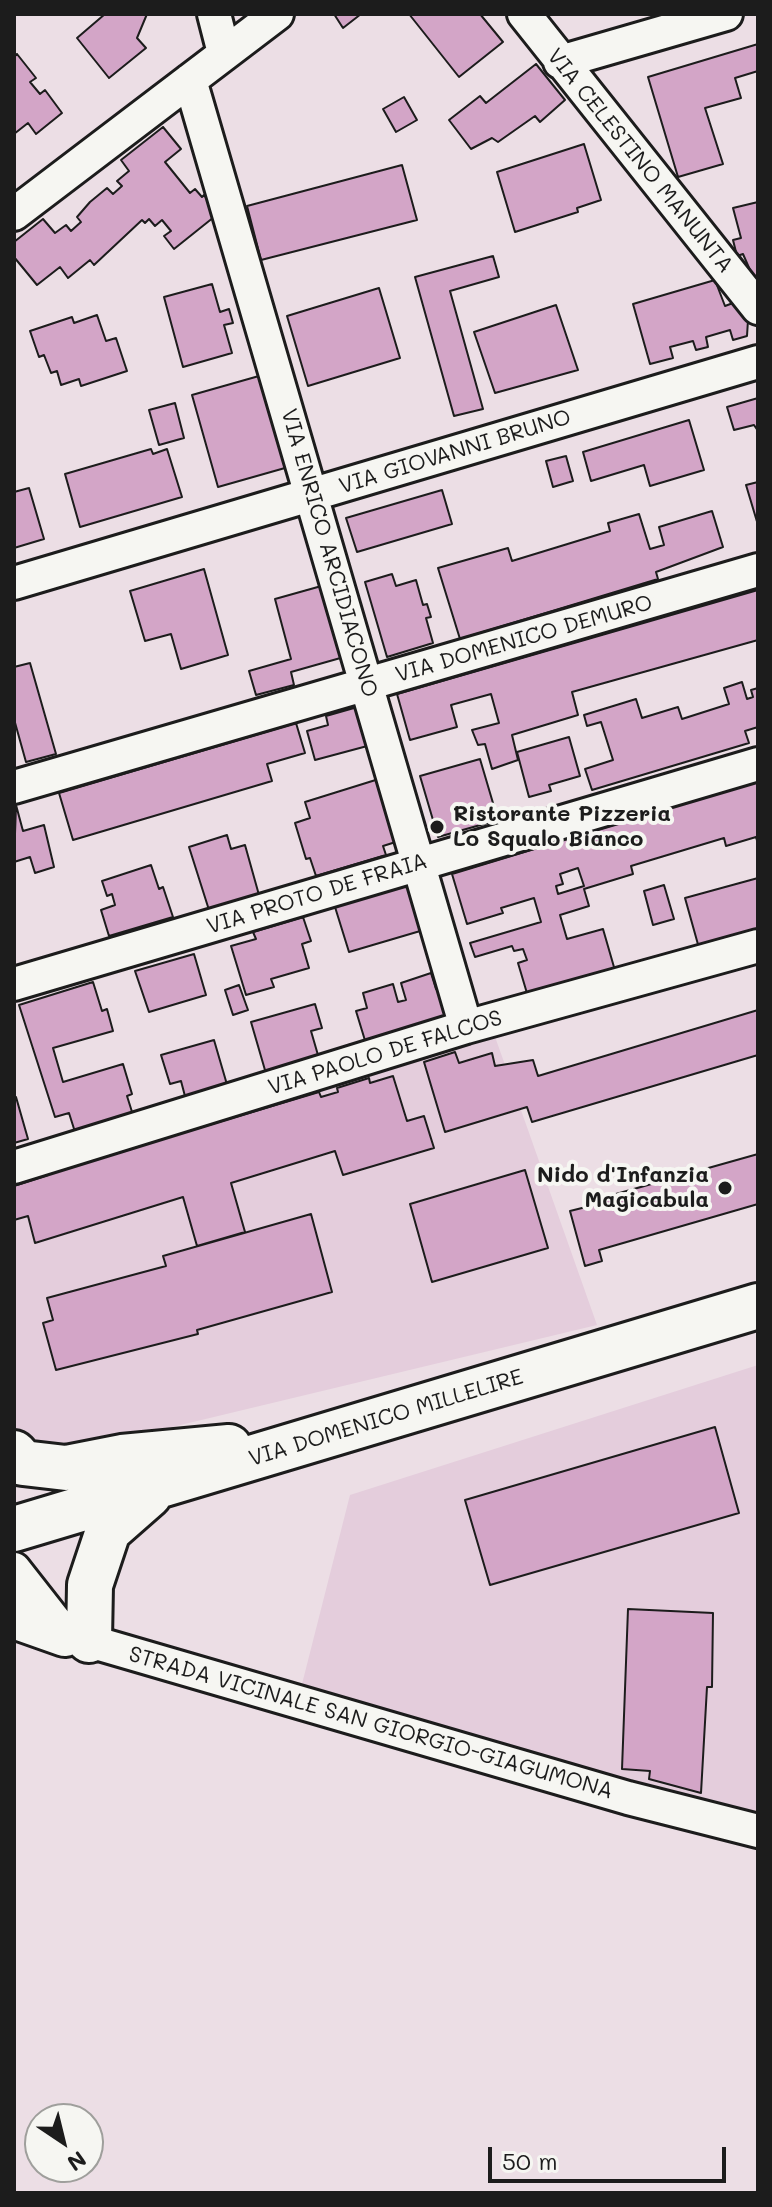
<!DOCTYPE html>
<style>
body{margin:0}
#map{position:relative;width:772px;height:2207px;overflow:hidden;background:#ecdee5;font-family:Mali,sans-serif}
canvas{display:block}
.frame{position:absolute;inset:0;border:16px solid #1c1c1c;pointer-events:none}
.north{position:absolute;left:24px;top:2103px;width:80px;height:80px;box-sizing:border-box;background:#f6f6f2;border:2px solid #9f9f9c;border-radius:50%;rotate:145deg;font-size:22px;font-weight:700;line-height:32px;text-align:center;color:#1c1c1c}
.north::after{content:'';display:block;margin:auto;width:28px;height:36px;background:#1c1c1c;clip-path:polygon(50% 0,100% 100%,50% 72%,0 100%)}
.scale{position:absolute;left:488px;top:2147px;width:238px;height:36px;box-sizing:border-box;border:4px solid #1c1c1c;border-top:0;padding-left:10px;font-size:24px;line-height:28px;white-space:nowrap;color:#1c1c1c;-webkit-text-stroke:6px #f6f6f2;paint-order:stroke}
</style>
<div id="map">
<canvas width="772" height="2207"></canvas>
<div class="frame"></div>
<div class="north">N</div>
<div class="scale">50 m</div>
</div>
<script>
const context = document.querySelector('canvas').getContext('2d');
context.lineJoin = 'round';
function fill(path, color) { context.fillStyle = color; context.fill(path, 'evenodd'); }
const shape = rows => new Path2D(rows.map(r => 'M' + r).join(''));
function stroke(path, color, width, dash) { context.strokeStyle = color; context.lineWidth = width; context.lineCap = dash ? 'butt' : 'round'; context.setLineDash(dash || []); context.stroke(path); }
function write(font, color, halo, rows, align = 'center') {
  context.font = font + ' Mali,sans-serif'; context.lineWidth = 8; context.setLineDash([]); context.textBaseline = 'middle'; context.strokeStyle = halo; context.fillStyle = color; for (const [text, x, y, turn = 0] of rows) {
    context.save(); context.translate(x, y); context.rotate((+turn || 0) * Math.PI / 180); context.textAlign = isNaN(turn) ? turn : align; if (halo) context.strokeText(text, 0, 0); context.fillText(text, 0, 0); context.restore();
  }
}
const built = shape([
 [493,1031,597,1325,14,1465,14,1183],
 [758,1365,758,1831,301,1688,350,1495]
]);
const building = shape([
 [105,14,147,14,137,38,146,48,109,78,77,38,105,14],
 [334,14,361,14,343,28,334,14],
 [409,14,480,14,503,42,459,77,409,14],
 [758,44,758,71,735,78,741,98,705,108,723,164,678,177,648,77,758,44],
 [17,54,36,78,30,82,40,94,45,90,62,113,36,134,28,123,14,134,14,57,17,54],
 [536,64,565,100,540,122,535,116,498,142,492,138,471,149,449,120,480,96,486,103,536,64],
 [404,97,417,120,396,132,383,109,404,97],
 [163,127,181,149,165,162,190,193,195,189,202,197,204,195,219,213,174,249,164,236,171,231,162,220,155,226,149,219,145,223,142,220,94,265,90,260,68,278,60,267,37,285,14,257,14,242,43,219,55,233,66,225,71,231,81,222,77,217,90,202,107,188,113,194,122,186,117,181,129,171,121,160,163,127],
 [584,144,601,200,577,208,578,212,515,232,497,172,584,144],
 [402,165,417,220,261,260,247,206,402,165],
 [758,202,758,276,753,277,743,254,737,256,733,240,741,238,733,208,758,202],
 [493,256,499,277,450,291,483,409,454,416,415,277,493,256],
 [715,280,725,306,733,303,748,320,747,336,733,340,730,330,706,337,708,347,696,350,693,341,670,347,673,358,650,364,633,304,715,280],
 [212,284,220,312,229,309,233,323,224,325,232,353,183,367,164,297,212,284],
 [379,288,400,358,308,386,287,316,379,288],
 [556,305,578,370,495,393,474,332,556,305],
 [97,315,106,341,116,338,127,371,81,386,79,379,61,385,57,371,51,373,44,355,39,357,30,331,72,317,74,323,97,315],
 [266,374,292,466,218,487,192,395,266,374],
 [758,398,758,431,754,425,734,430,727,407,758,398],
 [175,403,184,438,159,445,149,410,175,403],
 [689,420,704,470,650,486,644,465,591,481,583,452,689,420],
 [151,449,153,454,167,449,182,497,80,527,65,474,151,449],
 [566,456,573,481,553,487,546,461,566,456],
 [758,482,758,525,746,485,758,482],
 [29,488,44,539,14,548,14,492,29,488],
 [442,490,452,524,357,552,346,518,442,490],
 [712,511,723,547,656,572,658,579,460,639,438,568,508,548,512,561,610,531,608,523,639,514,650,549,664,545,659,527,712,511],
 [204,569,228,655,181,669,171,634,145,641,130,591,204,569],
 [392,574,396,586,416,580,423,605,427,604,431,617,426,618,433,643,387,657,365,582,392,574],
 [325,585,344,657,291,672,294,685,256,695,249,671,291,659,275,599,325,585],
 [758,590,758,640,572,692,578,715,512,735,518,760,492,769,485,744,478,745,472,730,499,723,491,694,451,705,457,727,410,740,397,694,758,590],
 [30,663,56,754,26,762,14,719,14,667,30,663],
 [742,682,747,699,753,697,751,690,758,688,758,727,745,731,749,743,592,790,585,769,613,760,601,722,587,726,584,715,636,699,642,718,678,707,682,719,729,704,724,688,742,682],
 [361,706,371,745,315,760,307,731,328,725,326,716,361,706],
 [296,723,305,753,267,764,272,781,73,840,59,793,296,723],
 [569,737,580,776,549,785,551,791,529,797,517,752,569,737],
 [480,759,498,820,438,837,420,776,480,759],
 [382,778,402,840,383,846,386,855,316,876,310,858,306,859,295,823,310,818,305,802,382,778],
 [758,781,758,844,756,837,726,846,724,838,631,866,633,874,584,889,589,906,560,915,567,939,603,929,616,974,529,1000,518,963,527,960,523,949,514,951,512,946,475,957,470,943,541,922,534,898,501,908,503,913,467,924,452,874,758,781],
 [578,868,584,886,558,894,556,886,563,884,560,874,578,868],
 [16,805,23,831,44,825,54,867,35,873,30,857,14,862,16,805],
 [227,835,231,849,245,845,259,895,209,910,189,847,227,835],
 [151,865,159,889,163,887,173,917,109,936,101,910,115,905,112,894,107,896,102,881,151,865],
 [758,878,758,931,699,948,685,898,758,878],
 [413,883,427,929,349,952,335,907,413,883],
 [664,885,674,919,653,925,644,891,664,885],
 [303,917,311,941,302,944,309,968,271,979,274,987,246,995,231,946,256,939,253,932,303,917],
 [194,954,206,995,149,1012,135,971,194,954],
 [431,973,436,989,446,986,456,1020,367,1047,356,1011,367,1008,363,993,393,984,398,1002,406,1000,401,983,431,973],
 [93,982,102,1011,107,1009,113,1031,53,1048,63,1082,123,1064,132,1094,127,1096,133,1115,75,1132,69,1113,55,1117,19,1005,93,982],
 [239,985,248,1010,233,1015,225,990,239,985],
 [315,1004,322,1028,311,1031,320,1062,267,1077,251,1022,315,1004],
 [758,1010,758,1055,532,1122,527,1107,445,1132,424,1062,455,1052,459,1063,492,1053,495,1066,533,1060,538,1076,758,1010],
 [214,1040,228,1088,186,1100,181,1081,170,1084,161,1055,214,1040],
 [393,1076,407,1121,424,1116,434,1148,343,1175,335,1151,231,1183,245,1232,197,1246,183,1197,35,1243,28,1216,14,1220,14,1186,48,1175,48,1173,319,1092,321,1097,338,1092,337,1088,369,1078,370,1083,393,1076],
 [16,1097,28,1139,14,1143,14,1098,16,1097],
 [758,1154,758,1204,599,1250,602,1261,585,1266,570,1211,586,1207,584,1203,758,1154],
 [525,1170,548,1248,432,1282,410,1204,525,1170],
 [311,1214,332,1292,197,1330,198,1334,56,1370,43,1323,53,1320,47,1298,166,1266,163,1256,311,1214],
 [715,1427,739,1513,490,1585,465,1500,715,1427],
 [628,1609,713,1613,712,1687,707,1687,701,1793,649,1779,650,1771,622,1769,628,1609]
]);
const minor = shape([
 [214,14,224,53],
 [524,14,758,308],
 [560,62,726,14],
 [190,80,466,1027],
 [14,214,277,14],
 [14,583,758,362],
 [14,787,758,570],
 [14,984,758,764],
 [14,1167,466,1027,758,946],
 [14,1569,65,1634,628,1798,758,1831]
]);
const secondary = shape([
 [14,1453,23,1463,66,1468,122,1457,229,1447],
 [14,1529,758,1306],
 [14,1616,65,1634],
 [89,1640,90,1585,108,1531,149,1495]
]);
const markers = [
 [437,827,8,"#1c1c1c"],
 [725,1188,8,"#1c1c1c"]
];
const streetNames = [
 ["VIA CELESTINO MANUNTA",640,161,51],
 ["VIA GIOVANNI BRUNO",455,452,-17],
 ["VIA ENRICO ARCIDIACONO",329,553,74],
 ["VIA DOMENICO DEMURO",524,639,-16],
 ["VIA PROTO DE FRAIA",317,894,-17],
 ["VIA PAOLO DE FALCOS",385,1053,-17],
 ["VIA DOMENICO MILLELIRE",386,1418,-17],
 ["STRADA VICINALE SAN GIORGIO-GIAGUMONA",371,1723,16]
];
const poiNames = [
 ["Ristorante Pizzeria",453,814],
 ["Lo Squalo Bianco",453,839],
 ["Nido d'Infanzia",709,1175,"right"],
 ["Magicabula",709,1200,"right"]
];
fill(built, '#e4cddc');
fill(building, '#d3a5c7');
stroke(building, '#1c1c1c', 2);
stroke(minor, '#1c1c1c', 38);
stroke(secondary, '#1c1c1c', 50);
stroke(minor, '#f6f6f2', 32);
stroke(secondary, '#f6f6f2', 44);
for (const [x, y, r, color] of markers) { const dot = new Path2D(); dot.arc(x, y, r, 0, 2 * Math.PI); context.fillStyle = color; context.fill(dot); stroke(dot, '#f6f6f2', 3); }
write('22px', '#1c1c1c', '#f6f6f2', streetNames);
write('bold 22px', '#1c1c1c', '#f6f6f2', poiNames, 'left');
</script>
